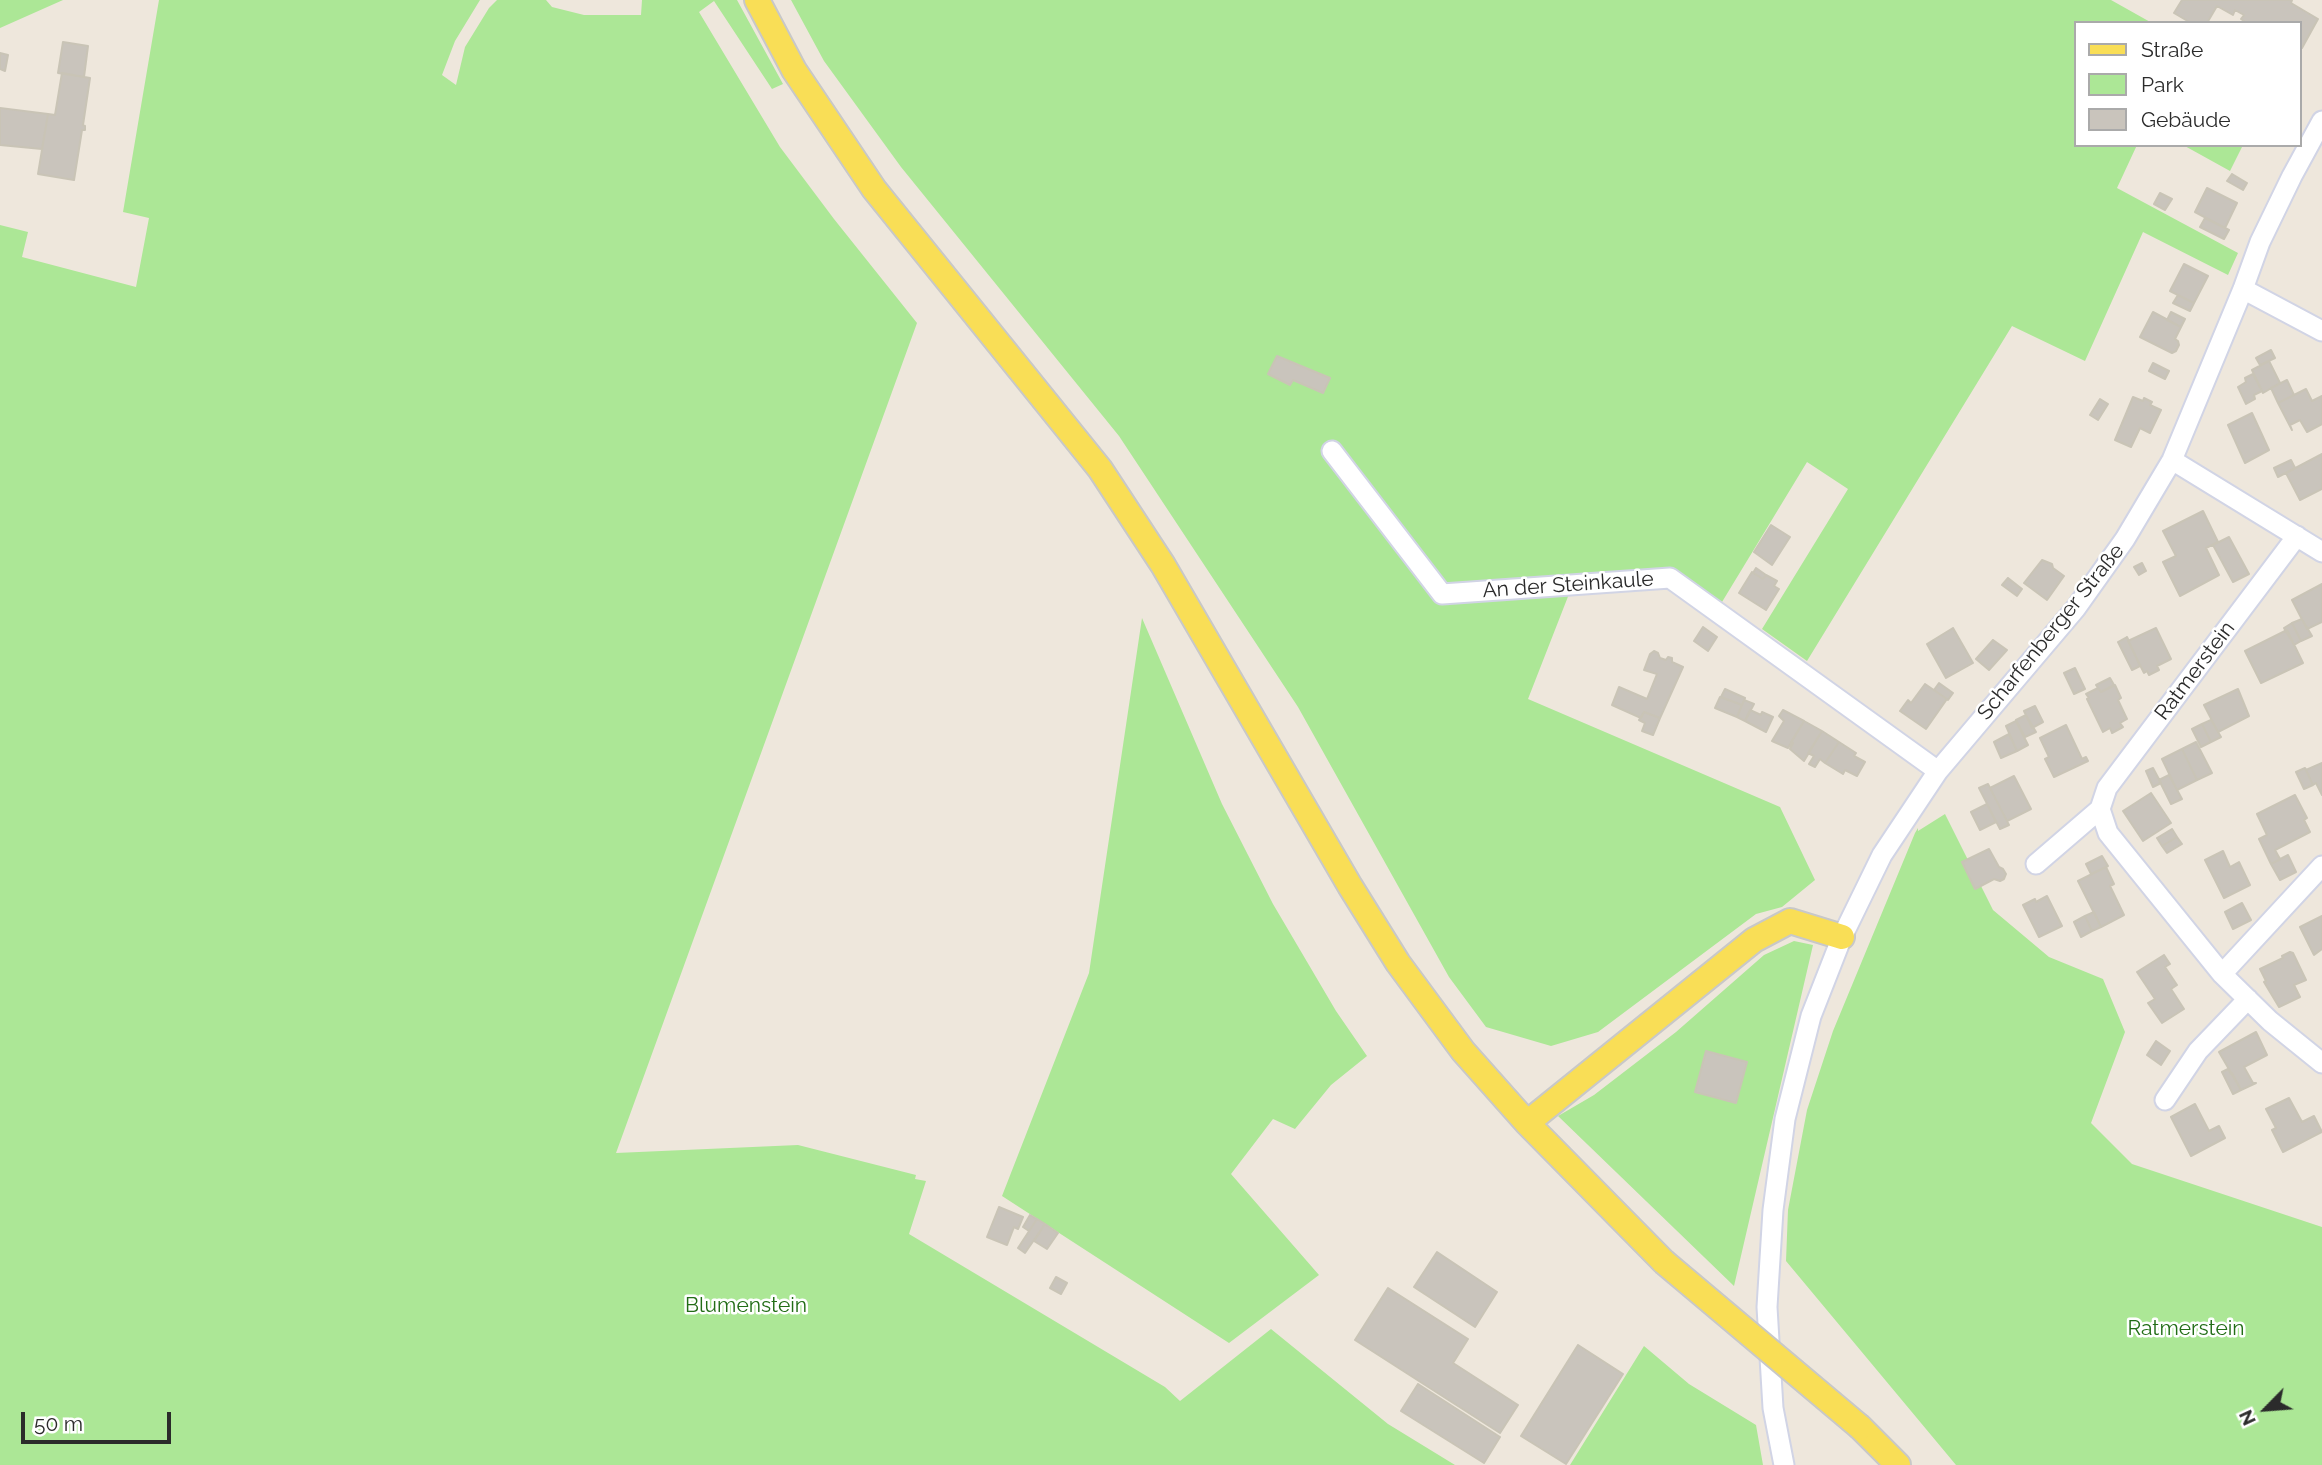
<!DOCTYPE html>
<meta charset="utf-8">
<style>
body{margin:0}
#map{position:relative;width:2322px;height:1465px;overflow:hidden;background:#eee7dc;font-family:Raleway,sans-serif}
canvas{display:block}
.legend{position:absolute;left:2074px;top:21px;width:228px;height:126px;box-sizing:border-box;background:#fff;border:2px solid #aaa;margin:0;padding:9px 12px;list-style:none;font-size:21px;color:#2b2b2b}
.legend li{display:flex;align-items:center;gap:14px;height:35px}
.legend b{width:35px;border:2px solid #aaa}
.north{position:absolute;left:2231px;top:1374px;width:70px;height:70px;-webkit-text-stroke:5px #fff;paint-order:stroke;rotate:245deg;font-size:19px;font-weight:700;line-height:28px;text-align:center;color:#2b2b2b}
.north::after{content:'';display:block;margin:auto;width:24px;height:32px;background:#2b2b2b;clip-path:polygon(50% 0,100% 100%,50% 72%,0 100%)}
.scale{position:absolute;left:21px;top:1412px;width:150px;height:32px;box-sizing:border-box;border:4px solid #2b2b2b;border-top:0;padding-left:9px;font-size:21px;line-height:24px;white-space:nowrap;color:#2b2b2b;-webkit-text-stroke:5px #fff;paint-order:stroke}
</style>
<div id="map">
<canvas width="2322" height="1465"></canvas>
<ul class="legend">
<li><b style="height:9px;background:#f9de56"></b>Straße</li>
<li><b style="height:19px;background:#ace796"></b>Park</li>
<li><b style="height:19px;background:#c9c4bc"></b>Gebäude</li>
</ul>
<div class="north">N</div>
<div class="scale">50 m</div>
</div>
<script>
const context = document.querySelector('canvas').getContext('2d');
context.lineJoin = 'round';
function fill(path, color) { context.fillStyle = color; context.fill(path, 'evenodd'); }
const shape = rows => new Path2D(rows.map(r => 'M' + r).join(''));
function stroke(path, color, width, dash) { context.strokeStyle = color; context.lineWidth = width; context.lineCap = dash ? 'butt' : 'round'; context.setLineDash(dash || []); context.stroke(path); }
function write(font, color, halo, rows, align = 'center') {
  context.font = font + ' Raleway,sans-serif'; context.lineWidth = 5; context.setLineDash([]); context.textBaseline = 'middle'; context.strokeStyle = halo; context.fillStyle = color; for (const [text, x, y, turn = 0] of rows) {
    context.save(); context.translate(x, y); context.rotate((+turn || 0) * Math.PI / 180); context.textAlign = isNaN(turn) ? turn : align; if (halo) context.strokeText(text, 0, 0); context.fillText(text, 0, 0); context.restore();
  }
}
const green = shape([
 [0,0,63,0,0,28],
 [159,0,480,0,455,41,442,75,456,85,465,47,489,8,497,0,546,0,552,7,584,15,641,15,642,0,737,0,783,84,772,89,714,1,699,12,780,147,834,219,917,323,616,1153,798,1145,916,1175,915,1179,926,1181,909,1234,1165,1387,1180,1401,1271,1329,1388,1424,1455,1465,0,1465,0,225,28,232,22,257,136,287,149,218,123,212],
 [791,0,2111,0,2152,23,2075,23,2075,145,2137,145,2117,188,2238,253,2228,275,2143,232,2085,361,2012,326,1807,661,1762,629,1848,489,1807,462,1722,602,1672,569,1570,576,1569,594,1528,699,1780,807,1815,880,1782,907,1756,914,1598,1032,1551,1046,1486,1027,1449,977,1298,707,1119,436,901,167,824,61],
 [2183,145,2243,145,2230,171],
 [1142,618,1222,804,1273,904,1336,1011,1367,1056,1331,1085,1295,1129,1273,1119,1231,1174,1319,1275,1229,1343,1002,1196,1089,973],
 [1945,814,1993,910,2049,957,2103,979,2125,1032,2091,1123,2132,1164,2322,1227,2322,1465,1956,1465,1786,1261,1788,1210,1807,1110,1833,1031,1915,833,1918,828,1918,831],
 [1794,941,1813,945,1734,1286,1558,1116,1594,1095,1676,1032,1764,955],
 [1644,1346,1689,1384,1756,1425,1763,1465,1570,1465]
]);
const building = shape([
 [2182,0,2292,0,2291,3,2318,19,2302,48,2299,46,2299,23,2247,23,2241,19,2244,15,2235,10,2233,15,2217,6,2207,23,2191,23,2174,13,2182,0],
 [63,42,88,46,84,77,58,73,63,42],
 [0,53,8,55,5,71,0,69,0,53],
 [62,73,90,78,83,125,85,126,85,130,82,130,74,180,38,174,48,114,55,115,62,73],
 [0,108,48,114,42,149,0,145,0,108],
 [2232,174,2247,183,2243,190,2227,181,2232,174],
 [2207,188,2237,203,2225,228,2195,212,2207,188],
 [2160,193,2172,199,2165,210,2154,204,2160,193],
 [2205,218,2229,230,2224,239,2200,227,2205,218],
 [2184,264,2208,276,2194,303,2170,291,2184,264],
 [2178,295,2194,303,2190,311,2173,303,2178,295],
 [2153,312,2181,327,2175,339,2178,341,2179,345,2176,351,2172,353,2140,337,2153,312],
 [2171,312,2185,319,2181,327,2167,320,2171,312],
 [2271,350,2275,358,2260,365,2256,358,2271,350],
 [1277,356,1330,378,1323,393,1293,380,1290,385,1268,374,1277,356],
 [2269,361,2280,383,2263,393,2252,370,2269,361],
 [2153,363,2169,371,2165,379,2149,371,2153,363],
 [2253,374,2262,391,2254,395,2255,399,2246,404,2238,387,2246,382,2245,378,2253,374],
 [2287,380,2294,395,2278,403,2271,388,2287,380],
 [2306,389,2312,401,2322,396,2322,424,2307,432,2300,420,2290,425,2292,430,2278,403,2306,389],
 [2133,397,2143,401,2144,398,2152,402,2150,405,2161,410,2150,433,2140,428,2131,447,2115,440,2133,397],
 [2100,399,2108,404,2098,420,2090,415,2100,399],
 [2252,413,2269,450,2245,463,2228,425,2252,413],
 [2322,454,2322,489,2300,500,2286,473,2322,454],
 [2291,460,2295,468,2278,477,2274,468,2291,460],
 [2203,511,2218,542,2206,548,2219,575,2180,596,2163,562,2176,556,2163,531,2203,511],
 [1771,525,1790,537,1772,565,1754,552,1771,525],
 [2229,537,2249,574,2233,582,2213,545,2229,537],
 [2042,560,2052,564,2053,568,2064,576,2047,600,2024,583,2042,560],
 [2142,563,2146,571,2139,575,2134,567,2142,563],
 [1756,568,1766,575,1763,579,1753,573,1756,568],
 [1752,572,1763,579,1766,575,1777,581,1774,586,1779,589,1766,610,1739,593,1752,572],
 [2008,578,2022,589,2017,596,2002,585,2008,578],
 [2322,584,2322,622,2307,629,2292,600,2322,584],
 [2302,619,2312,636,2301,641,2292,623,2302,619],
 [2292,623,2301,641,2294,645,2284,628,2292,623],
 [1703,627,1717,637,1708,651,1694,641,1703,627],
 [1953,628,1973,663,1946,678,1927,644,1953,628],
 [2156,628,2171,659,2157,666,2159,670,2149,675,2147,671,2144,673,2128,641,2156,628],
 [2287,630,2303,663,2261,683,2245,651,2287,630],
 [2127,637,2140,666,2132,670,2118,642,2127,637],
 [1993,640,2007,650,1989,670,1976,659,1993,640],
 [1654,651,1658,653,1660,658,1666,660,1668,657,1672,658,1672,662,1683,667,1660,718,1644,712,1641,718,1612,705,1619,687,1647,699,1657,674,1644,670,1650,654,1654,651],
 [2075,668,2085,689,2074,694,2064,673,2075,668],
 [2110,678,2114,685,2101,692,2096,685,2110,678],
 [1939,683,1953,693,1948,700,1934,690,1939,683],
 [1925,684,1947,699,1926,729,1900,711,1908,700,1911,703,1925,684],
 [2115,685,2121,698,2118,700,2127,719,2120,723,2123,727,2112,733,2110,728,2103,732,2087,699,2089,698,2086,694,2098,688,2101,692,2115,685],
 [1725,689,1745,698,1742,705,1721,697,1725,689],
 [2238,689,2249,716,2218,732,2204,705,2238,689],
 [1720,697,1742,705,1737,717,1715,708,1720,697],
 [1744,700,1754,704,1745,721,1737,717,1744,700],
 [2035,706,2043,722,2032,728,2024,711,2035,706],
 [1750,710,1761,715,1762,712,1773,717,1766,732,1745,721,1750,710],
 [1783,710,1804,721,1788,748,1772,741,1784,721,1779,716,1783,710],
 [1644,712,1660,718,1653,735,1642,731,1645,723,1639,720,1644,712],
 [2026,715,2036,732,2025,737,2016,720,2026,715],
 [2211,720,2221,737,2211,742,2202,724,2211,720],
 [1804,721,1822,731,1804,761,1790,749,1793,743,1791,742,1804,721],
 [2016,721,2028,745,2017,751,2006,726,2016,721],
 [2202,724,2211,742,2201,747,2192,729,2202,724],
 [2066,725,2082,759,2086,757,2088,761,2054,777,2045,759,2049,757,2040,738,2066,725],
 [1822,731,1839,742,1825,763,1820,759,1815,767,1809,764,1814,756,1808,753,1822,731],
 [2009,734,2017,751,2001,758,1994,742,2009,734],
 [1839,742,1856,753,1854,756,1865,762,1857,776,1845,770,1843,774,1825,763,1839,742],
 [2196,742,2212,773,2197,780,2182,749,2196,742],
 [2182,749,2197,780,2177,790,2162,759,2182,749],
 [2322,763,2322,795,2316,783,2313,785,2306,770,2322,763],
 [2153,768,2161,783,2153,787,2146,771,2153,768],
 [2305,768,2313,785,2304,789,2296,772,2305,768],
 [2169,775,2182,799,2171,804,2159,780,2169,775],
 [2014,776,2031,809,2007,821,1990,788,2014,776],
 [1988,784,2009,825,2000,829,1979,788,1988,784],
 [2151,793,2171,823,2143,841,2123,811,2151,793],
 [2295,795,2307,818,2304,820,2310,832,2275,850,2280,859,2271,864,2259,839,2267,835,2257,814,2295,795],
 [1987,804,1996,822,1980,830,1971,812,1987,804],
 [2172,829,2177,837,2162,846,2157,838,2172,829],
 [2177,837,2182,844,2167,853,2162,846,2177,837],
 [1989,849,1999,867,2003,869,2006,874,2004,879,2000,881,1994,879,1975,889,1962,862,1989,849],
 [2223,851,2230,867,2239,862,2250,885,2224,898,2205,860,2223,851],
 [2288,855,2296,872,2280,880,2271,864,2288,855],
 [2102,856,2108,866,2091,874,2086,864,2102,856],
 [2106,867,2114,884,2110,886,2124,915,2101,927,2078,881,2106,867],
 [2047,896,2062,926,2039,937,2023,905,2035,899,2036,902,2047,896],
 [2242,903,2251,920,2233,929,2225,912,2242,903],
 [2094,912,2101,927,2092,931,2085,916,2094,912],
 [2085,916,2092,931,2081,937,2074,922,2085,916],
 [2322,916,2322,949,2314,955,2300,927,2322,916],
 [2290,952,2293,953,2306,980,2294,985,2300,997,2279,1007,2264,982,2266,981,2260,969,2283,958,2282,956,2290,952],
 [2164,955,2170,964,2165,967,2177,985,2171,989,2184,1009,2162,1023,2148,1003,2155,999,2137,972,2164,955],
 [2256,1032,2267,1055,2244,1067,2253,1083,2256,1083,2241,1090,2219,1052,2256,1032],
 [2156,1041,2170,1051,2161,1065,2147,1055,2156,1041],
 [1706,1051,1747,1062,1736,1103,1695,1092,1706,1051],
 [2228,1069,2231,1074,2232,1073,2241,1090,2233,1094,2222,1072,2228,1069],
 [2289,1098,2302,1122,2314,1116,2322,1132,2283,1152,2272,1130,2276,1128,2266,1109,2289,1098],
 [2195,1104,2209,1131,2219,1126,2225,1138,2191,1156,2171,1117,2195,1104],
 [999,1207,1023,1217,1018,1229,1014,1227,1007,1245,987,1237,999,1207],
 [1030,1215,1037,1219,1029,1231,1023,1227,1030,1215],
 [1037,1219,1045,1224,1025,1253,1018,1248,1037,1219],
 [1045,1224,1058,1233,1047,1249,1034,1241,1045,1224],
 [1437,1252,1497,1292,1475,1327,1414,1287,1437,1252],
 [1056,1277,1067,1283,1061,1294,1050,1288,1056,1277],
 [1388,1288,1468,1339,1453,1363,1518,1405,1500,1433,1355,1340,1388,1288],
 [1578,1345,1623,1374,1566,1464,1521,1436,1578,1345],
 [1418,1384,1500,1437,1484,1463,1401,1411,1418,1384]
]);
const minor = shape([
 [2243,289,2322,331],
 [1332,451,1442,594,1670,578,1938,771],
 [2172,460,2322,552],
 [2297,536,2107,788,2100,809,2108,833,2222,974,2270,1021,2322,1063],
 [2036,864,2100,809],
 [2222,974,2322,866],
 [2165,1100,2198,1051,2248,999],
 [1784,1465,1773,1408,1767,1307,1773,1210,1785,1119,1811,1016,1842,937,1882,855,1938,771,2076,608,2125,539,2172,460,2243,289,2260,242,2292,176,2322,121]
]);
const major = shape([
 [757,0,794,70,874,189,1100,469,1163,565,1350,886,1398,963,1463,1051,1527,1123,1664,1262],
 [1527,1123,1754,940,1790,921,1842,937],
 [1860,1427,1898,1465]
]);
const majorBridge = shape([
 [1664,1262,1860,1427]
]);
const streetNames = [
 ["An der Steinkaule",1568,585,-4],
 ["Scharfenberger Straße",2051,632,-51],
 ["Ratmerstein",2195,671,-53]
];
const parkNames = [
 ["Blumenstein",746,1306],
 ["Ratmerstein",2186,1329]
];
fill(green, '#ace796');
fill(building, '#c9c4bc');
stroke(building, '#c9c4b6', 2);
stroke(minor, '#d1d4e5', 23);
stroke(major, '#c8c8c8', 28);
stroke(minor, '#fff', 19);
stroke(major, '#f9de56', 24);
stroke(majorBridge, '#c8c8c8', 28, []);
stroke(majorBridge, '#f9de56', 24);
write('21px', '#2b2b2b', '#fff', streetNames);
write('21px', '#226d16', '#fff', parkNames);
</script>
